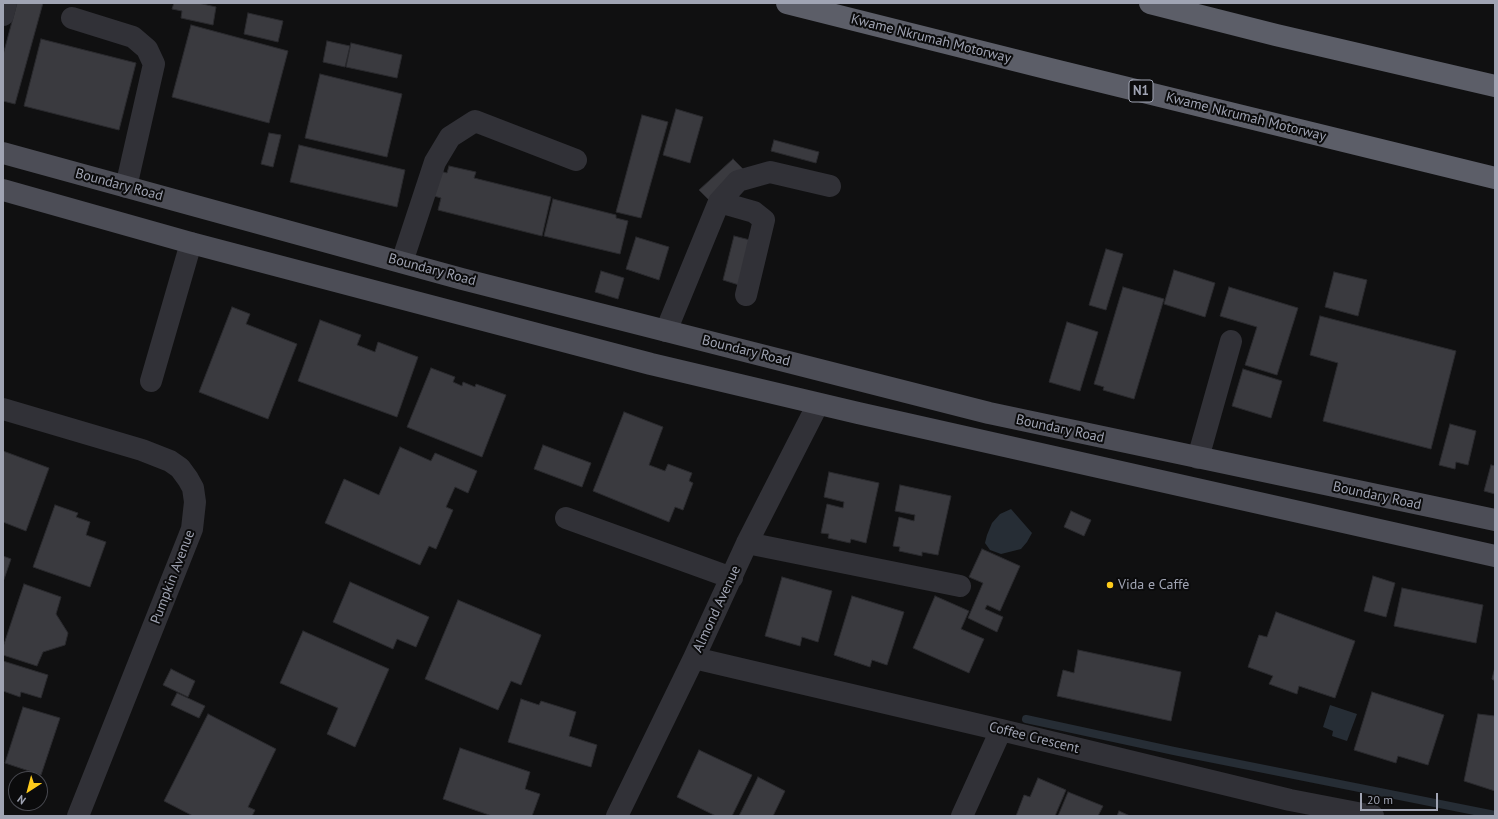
<!DOCTYPE html>
<meta charset="utf-8">
<style>
body{margin:0}
#map{position:relative;width:1498px;height:819px;overflow:hidden;background:#101011;font-family:"PT Sans",sans-serif}
canvas{display:block}
.frame{position:absolute;inset:0;border:4px solid #a0a4b3;pointer-events:none}
.north{position:absolute;left:8px;top:771px;width:40px;height:40px;box-sizing:border-box;background:#0b0b0c;border:1px solid #47484f;border-radius:50%;rotate:216deg;font-size:11px;font-weight:700;line-height:16px;text-align:center;color:#a0a4b3}
.north::after{content:'';display:block;margin:auto;width:14px;height:18px;background:#fecb1b;clip-path:polygon(50% 0,100% 100%,50% 72%,0 100%)}
.scale{position:absolute;left:1360px;top:793px;width:78px;height:18px;box-sizing:border-box;border:2px solid #a0a4b3;border-top:0;padding-left:5px;font-size:12px;line-height:14px;white-space:nowrap;color:#a0a4b3;-webkit-text-stroke:3px #0b0b0c;paint-order:stroke}
</style>
<div id="map">
<canvas width="1498" height="819"></canvas>
<div class="frame"></div>
<div class="north">N</div>
<div class="scale">20 m</div>
</div>
<script>
const context = document.querySelector('canvas').getContext('2d');
context.lineJoin = 'round';
function fill(path, color) { context.fillStyle = color; context.fill(path, 'evenodd'); }
const shape = rows => new Path2D(rows.map(r => 'M' + r).join(''));
function stroke(path, color, width, dash) { context.strokeStyle = color; context.lineWidth = width; context.lineCap = dash ? 'butt' : 'round'; context.setLineDash(dash || []); context.stroke(path); }
function write(font, color, halo, rows, align = 'center') {
  context.font = font + ' "PT Sans",sans-serif'; context.lineWidth = 4; context.setLineDash([]); context.textBaseline = 'middle'; context.strokeStyle = halo; context.fillStyle = color; for (const [text, x, y, turn = 0] of rows) {
    context.save(); context.translate(x, y); context.rotate((+turn || 0) * Math.PI / 180); context.textAlign = isNaN(turn) ? turn : align; if (halo) context.strokeText(text, 0, 0); context.fillText(text, 0, 0); context.restore();
  }
}
const water = shape([
 [1011,509,1032,533,1027,542,1021,549,1001,554,990,550,985,543,987,535,992,523,1000,514],
 [1330,705,1357,714,1347,741,1332,736,1333,731,1323,727]
]);
const stream = shape([
 [1026,719,1174,751,1495,815]
]);
const building = shape([
 [17,3,43,3,15,104,3,101,3,55,17,3],
 [174,3,198,3,216,7,213,25,181,18,182,11,172,9,174,3],
 [248,13,283,21,278,42,244,34,248,13],
 [191,25,288,51,269,123,172,97,191,25],
 [41,39,136,63,119,130,24,106,41,39],
 [327,41,350,46,345,67,323,62,327,41],
 [351,43,402,55,397,78,346,67,351,43],
 [320,74,402,94,387,157,305,138,320,74],
 [676,109,703,117,690,163,663,155,676,109],
 [642,115,668,122,641,218,616,212,642,115],
 [269,133,281,135,273,167,261,164,269,133],
 [774,140,819,152,816,163,771,151,774,140],
 [299,145,405,170,397,207,290,182,299,145],
 [733,159,744,170,710,201,699,190,733,159],
 [449,166,476,172,474,178,551,197,542,236,438,210,441,198,434,196,440,171,447,173,449,166],
 [553,199,616,215,616,218,628,221,620,254,544,236,553,199],
 [734,236,750,240,739,285,723,280,734,236],
 [636,237,669,247,659,280,626,269,636,237],
 [1106,249,1123,254,1106,310,1089,305,1106,249],
 [1174,270,1215,283,1205,317,1164,304,1174,270],
 [601,271,624,278,618,299,595,292,601,271],
 [1334,272,1367,280,1358,316,1325,307,1334,272],
 [1123,287,1164,299,1134,399,1103,390,1104,387,1094,384,1123,287],
 [1229,287,1298,308,1277,375,1245,365,1257,327,1220,316,1229,287],
 [232,307,250,314,246,324,297,344,268,419,199,392,232,307],
 [1320,316,1456,351,1431,449,1323,421,1338,363,1310,355,1320,316],
 [320,320,361,335,357,345,375,352,378,342,418,357,397,417,298,381,320,320],
 [1067,322,1098,332,1080,391,1049,382,1067,322],
 [431,368,455,377,453,382,462,386,463,382,475,387,476,384,506,395,482,457,407,427,431,368],
 [1243,369,1282,381,1271,418,1232,406,1243,369],
 [624,412,663,427,649,465,665,471,668,464,692,473,689,481,693,483,683,510,675,507,669,522,593,491,624,412],
 [1450,424,1476,431,1468,465,1456,462,1455,469,1439,465,1450,424],
 [543,445,591,463,582,487,534,469,543,445],
 [400,447,431,461,435,453,477,471,468,493,455,487,446,507,453,510,436,549,429,546,420,565,325,523,344,479,379,495,400,447],
 [3,451,49,468,26,531,3,522,3,451],
 [1491,465,1495,466,1495,494,1484,491,1491,465],
 [829,472,879,483,866,543,851,539,850,543,828,538,829,534,821,533,827,504,843,508,844,502,824,497,829,472],
 [900,485,951,496,938,555,922,552,922,556,899,551,900,547,893,546,899,517,914,521,915,515,895,511,900,485],
 [55,505,78,513,76,517,90,522,86,535,106,542,90,587,33,567,55,505],
 [1071,511,1091,520,1084,536,1064,527,1071,511],
 [982,549,1020,566,1000,611,987,605,985,609,1003,617,997,632,968,618,983,583,969,577,982,549],
 [3,556,11,559,3,582,3,556],
 [1373,576,1395,583,1386,617,1364,611,1373,576],
 [782,577,832,591,818,642,802,637,800,646,765,636,782,577],
 [350,582,429,617,416,647,397,639,393,649,333,622,350,582],
 [24,584,61,597,56,614,68,633,65,645,43,652,37,666,3,655,3,647,24,584],
 [1402,588,1483,605,1476,643,1394,626,1402,588],
 [852,596,904,612,887,665,872,660,870,667,834,655,852,596],
 [935,596,969,611,961,629,984,639,969,673,913,648,935,596],
 [458,600,541,635,521,685,511,681,498,710,425,679,458,600],
 [1276,612,1355,641,1335,698,1299,686,1297,694,1269,684,1273,676,1248,667,1259,635,1267,637,1276,612],
 [303,631,389,669,355,747,327,734,338,708,280,683,303,631],
 [1078,650,1181,672,1171,721,1057,696,1063,670,1074,673,1078,650],
 [3,661,48,675,41,698,21,692,20,697,3,691,3,661],
 [1495,667,1495,681,1492,679,1495,667],
 [171,669,195,681,188,697,163,685,171,669],
 [1372,692,1444,715,1428,765,1398,756,1396,763,1354,750,1372,692],
 [177,693,205,706,199,718,171,705,177,693],
 [521,699,539,705,541,701,576,712,569,736,597,745,591,767,508,742,521,699],
 [23,707,60,718,41,775,5,763,23,707],
 [208,714,276,749,248,807,255,810,252,816,193,816,164,801,208,714],
 [1478,714,1495,716,1495,791,1464,781,1478,714],
 [460,748,530,772,525,789,540,794,532,816,492,816,443,799,460,748],
 [699,750,752,775,732,816,716,816,677,797,699,750],
 [758,777,785,791,773,816,739,816,758,777],
 [1038,778,1066,790,1055,816,1016,816,1024,795,1030,797,1038,778],
 [1068,792,1103,806,1098,816,1058,816,1068,792],
 [1119,811,1130,816,1117,816,1119,811]
]);
const minor = shape([
 [3,15,6,3],
 [72,18,133,37,147,49,154,64,126,187],
 [719,202,754,212,764,220,746,295],
 [402,262,435,162,450,137,475,121,576,160],
 [666,331,719,202,738,181,770,172,830,186],
 [151,381,191,243],
 [3,409,142,450,170,461,180,468,188,479,193,488,195,502,192,529,78,816],
 [1198,458,1231,341],
 [566,518,732,578],
 [747,543,960,586],
 [694,658,1001,730,1290,800,1373,816],
 [617,816,694,658,747,543,818,404],
 [962,816,1001,730]
]);
const major = shape([
 [3,153,462,279,989,413,1495,520],
 [3,190,191,243,651,364,858,413,1495,556]
]);
const highway = shape([
 [787,3,1054,70,1495,178],
 [1150,3,1276,35,1495,86]
]);
const markers = [
 [1110,585,4,"#fecb1b"]
];
const shields = [
 [1141,91,24]
];
const shieldNames = [
 ["N1",1141,91]
];
const streetNames = [
 ["Kwame Nkrumah Motorway",931,39,14],
 ["Kwame Nkrumah Motorway",1246,117,14],
 ["Boundary Road",119,185,15],
 ["Boundary Road",432,270,15],
 ["Boundary Road",746,351,14],
 ["Boundary Road",1060,429,12],
 ["Boundary Road",1377,496,12],
 ["Pumpkin Avenue",173,577,-69],
 ["Almond Avenue",717,609,-65],
 ["Coffee Crescent",1034,738,14]
];
const poiNames = [
 ["Vida e Caffė",1118,585]
];
fill(water, '#262d35');
stroke(stream, '#262d35', 8);
fill(building, '#3a3a3f');
stroke(building, '#2a2a2e', 1);
stroke(minor, '#313137', 22);
stroke(major, '#4c4d56', 22);
stroke(highway, '#5c5e68', 22);
for (const [x, y, r, color] of markers) { const dot = new Path2D(); dot.arc(x, y, r, 0, 2 * Math.PI); context.fillStyle = color; context.fill(dot); stroke(dot, '#0b0b0c', 1.5); }
for (const [x, y, w] of shields) { const box = new Path2D(); box.roundRect(x - w / 2, y - 11, w, 22, 3); context.fillStyle = '#0b0b0c'; context.fill(box); stroke(box, '#a0a4b3', 1); }
write('bold 13px', '#a0a4b3', null, shieldNames);
write('14px', '#a0a4b3', '#0b0b0c', streetNames);
write('14px', '#a0a4b3', '#0b0b0c', poiNames, 'left');
</script>
